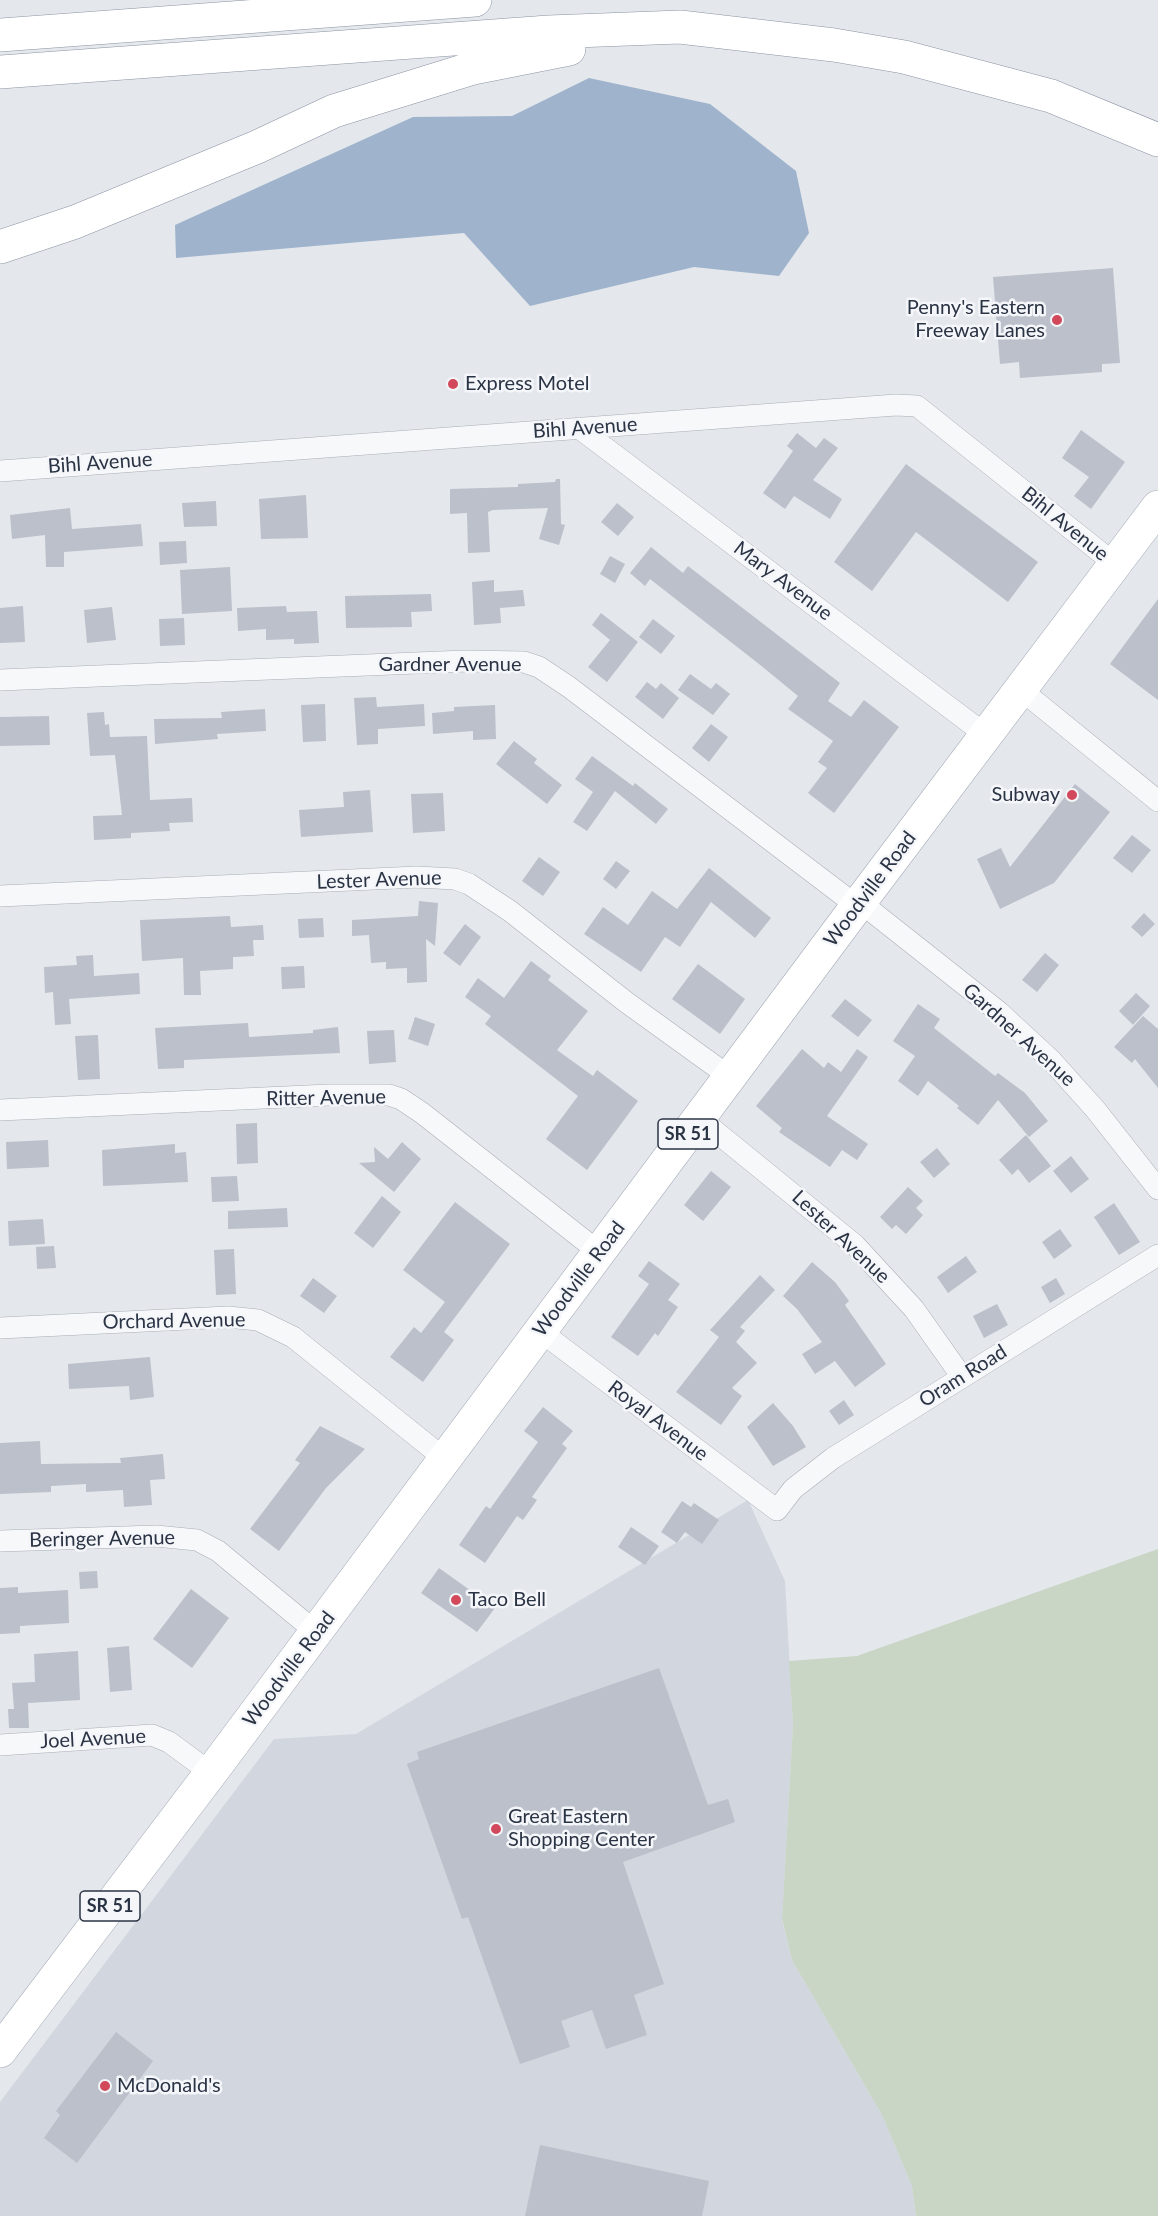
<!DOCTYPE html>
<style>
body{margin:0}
canvas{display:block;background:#e4e7ec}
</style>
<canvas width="1158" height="2216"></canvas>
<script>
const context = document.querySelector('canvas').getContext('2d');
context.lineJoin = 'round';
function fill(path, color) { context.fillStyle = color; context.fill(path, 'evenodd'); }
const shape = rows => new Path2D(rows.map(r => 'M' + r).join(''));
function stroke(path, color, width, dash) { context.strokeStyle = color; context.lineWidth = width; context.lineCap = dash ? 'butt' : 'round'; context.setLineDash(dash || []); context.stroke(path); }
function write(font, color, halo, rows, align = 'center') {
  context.font = font + ' Lato,sans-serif'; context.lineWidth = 5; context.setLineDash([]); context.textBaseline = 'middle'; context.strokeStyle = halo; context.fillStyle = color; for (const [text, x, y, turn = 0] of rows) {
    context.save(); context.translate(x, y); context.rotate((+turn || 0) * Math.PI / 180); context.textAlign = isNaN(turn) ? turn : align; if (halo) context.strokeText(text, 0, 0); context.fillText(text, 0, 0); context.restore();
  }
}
const built = shape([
 [748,1500,785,1581,793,1725,782,1920,792,1960,882,2115,912,2186,916,2216,0,2216,0,2102,274,1739,356,1734]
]);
const green = shape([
 [1158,1549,1158,2216,916,2216,912,2186,882,2115,792,1960,782,1919,793,1725,789,1661,857,1656]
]);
const water = shape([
 [589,78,710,104,796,171,809,233,779,276,694,267,530,306,464,233,176,258,175,225,413,117,512,116]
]);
const building = shape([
 [1113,268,1120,363,1102,364,1102,372,1020,378,1019,362,1000,364,993,277],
 [1081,430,1125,462,1091,509,1074,496,1089,477,1062,458],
 [797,433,816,448,824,438,838,448,813,480,842,499,830,519,794,496,785,509,763,493,793,451,787,446],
 [906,464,1038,562,1008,602,916,532,872,591,834,562],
 [556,479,560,479,561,524,565,525,559,545,539,539,548,508,493,510,488,512,490,552,468,553,467,513,450,514,450,489,518,487,518,484,555,482],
 [306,495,308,538,261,539,259,499],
 [216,501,217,526,184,527,182,503],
 [617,503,634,517,618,536,601,522],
 [70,508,72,529,141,524,143,546,64,552,64,567,46,567,45,535,12,539,10,515],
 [186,541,187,563,160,565,159,542],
 [651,547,683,573,688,566,840,683,828,701,851,717,864,700,899,727,834,813,808,793,827,768,818,762,833,741,788,709,798,696,759,664,650,579,645,586,630,573],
 [610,556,625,564,615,583,600,574],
 [230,567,232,611,182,614,180,570],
 [494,580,494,592,523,590,525,606,500,608,501,623,474,625,472,582],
 [431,594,432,611,411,612,412,627,346,628,345,596],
 [1158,599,1158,700,1110,664],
 [23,606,25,642,0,643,0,608],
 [286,606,287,612,317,611,319,643,294,644,294,639,266,640,266,629,238,631,237,608],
 [112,607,116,640,87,643,84,610],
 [601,613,638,642,607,682,588,667,610,640,592,625],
 [184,618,185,645,160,646,159,619],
 [653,619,675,636,661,654,639,637],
 [690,674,711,689,716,683,730,694,713,715,678,690],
 [647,682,656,689,661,683,679,698,663,719,635,697],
 [376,697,377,707,424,704,425,726,378,729,378,744,357,745,354,698],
 [325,704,326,741,303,742,301,705],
 [495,705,496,739,473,740,473,731,433,734,432,713,454,711,454,707],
 [265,709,266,731,217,734,218,739,155,744,154,719,222,718,221,712],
 [104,712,105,725,109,724,110,737,147,736,150,800,192,798,193,822,169,823,170,831,131,833,131,838,94,840,93,816,122,815,115,755,90,756,87,713],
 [49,716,50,745,0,746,0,717],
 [711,724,728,737,709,762,692,748],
 [514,741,537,759,534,763,562,785,547,804,496,764],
 [592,756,633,786,635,783,668,809,656,824,615,791,587,831,573,822,593,792,575,779],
 [1075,784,1110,812,1054,883,1000,909,977,859,1001,848,1010,867],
 [370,790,373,832,301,837,299,810,344,807,343,792],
 [443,793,445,831,413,833,411,794],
 [1132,835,1151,850,1132,873,1113,858],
 [539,857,560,872,543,896,522,881],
 [616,861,630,871,616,889,603,879],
 [709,868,771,918,755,938,711,902,680,947,665,937,641,972,584,934,603,907,628,925,652,891,677,909],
 [419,901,438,903,435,946,426,939,427,982,407,983,407,968,386,969,386,962,371,963,369,935,352,936,352,920,418,916],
 [1144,913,1155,924,1142,937,1131,927],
 [230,916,231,927,263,925,264,940,253,940,254,956,233,957,233,969,200,971,201,995,184,995,183,958,142,961,140,920],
 [323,918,324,937,299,938,298,919],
 [465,924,481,937,460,966,443,953],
 [1045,953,1059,965,1037,992,1022,980],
 [93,955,94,976,139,973,140,994,69,999,71,1024,55,1025,53,992,45,993,44,967,77,965,76,956],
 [531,961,551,976,548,980,588,1011,557,1050,593,1076,597,1070,638,1101,587,1170,546,1139,578,1096,485,1024,491,1016,465,997,478,978,504,998],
 [698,964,745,999,720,1034,672,999],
 [304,966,305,988,282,989,281,967],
 [1136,993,1150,1006,1133,1025,1119,1011],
 [845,999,872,1020,858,1037,831,1016],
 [918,1004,940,1019,934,1028,995,1076,998,1073,1025,1093,1048,1121,1029,1137,998,1100,978,1125,957,1108,959,1106,928,1081,918,1096,898,1081,915,1056,893,1041],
 [1143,1016,1158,1029,1158,1088,1135,1059,1132,1063,1114,1047],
 [415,1017,435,1024,428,1046,408,1039],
 [248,1023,249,1037,313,1033,313,1030,338,1027,340,1053,184,1060,184,1068,158,1069,155,1028],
 [394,1030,396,1062,369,1064,367,1031],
 [98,1035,100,1079,78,1080,75,1036],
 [802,1049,824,1068,828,1062,841,1072,857,1049,868,1057,827,1116,868,1144,857,1160,842,1150,830,1167,779,1132,782,1128,756,1106],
 [257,1123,258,1163,237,1164,236,1124],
 [1026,1135,1051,1166,1029,1183,1018,1169,1012,1175,999,1160],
 [48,1140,49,1167,7,1169,6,1142],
 [402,1142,421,1159,394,1192,359,1163,375,1162,374,1147,388,1159],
 [175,1144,175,1153,186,1152,188,1182,103,1186,102,1150],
 [937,1148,950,1164,934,1178,920,1162],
 [1071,1156,1089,1179,1071,1193,1053,1171],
 [711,1171,731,1187,703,1221,684,1205],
 [237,1176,239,1201,212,1202,211,1177],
 [908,1187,923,1201,916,1208,923,1215,906,1234,896,1225,892,1229,880,1217],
 [382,1196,401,1212,373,1248,354,1233],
 [455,1202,510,1244,444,1332,454,1340,423,1382,390,1357,414,1327,421,1333,445,1302,403,1270],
 [1114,1203,1140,1242,1119,1255,1094,1217],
 [287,1208,288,1227,228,1229,228,1211],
 [43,1219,45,1244,9,1246,8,1221],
 [1060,1229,1072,1246,1054,1259,1042,1242],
 [54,1246,56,1268,37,1269,36,1247],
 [234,1249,236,1294,216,1295,214,1250],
 [966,1256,977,1272,948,1293,937,1277],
 [649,1261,680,1284,668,1300,678,1307,658,1336,655,1333,638,1356,611,1337,649,1284,638,1276],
 [812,1262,835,1282,849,1301,845,1305,886,1364,855,1387,835,1361,815,1374,802,1354,822,1342,797,1309,783,1296],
 [760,1275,775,1290,740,1327,745,1331,736,1342,757,1363,732,1388,742,1396,721,1425,676,1392,719,1337,710,1330],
 [313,1278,337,1296,324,1313,300,1296],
 [1056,1278,1065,1294,1050,1303,1041,1287],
 [997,1304,1008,1325,984,1338,973,1316],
 [150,1357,154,1397,130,1400,129,1386,69,1389,68,1364],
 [844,1400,854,1415,839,1425,829,1411],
 [773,1403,793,1426,806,1447,773,1466,747,1427],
 [543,1407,573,1431,562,1444,567,1448,532,1497,537,1500,523,1520,517,1516,485,1563,459,1545,486,1506,490,1509,538,1442,524,1431],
 [320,1426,365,1449,326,1488,279,1551,250,1529,300,1463,295,1460],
 [40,1441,41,1464,121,1463,120,1458,163,1454,165,1479,150,1480,152,1505,124,1507,123,1490,86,1492,86,1484,51,1486,51,1492,0,1494,0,1443],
 [682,1501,691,1507,694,1503,719,1520,702,1544,685,1532,677,1543,661,1532],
 [631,1527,659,1546,645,1565,618,1547],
 [439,1568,495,1608,477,1632,421,1593],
 [97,1571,98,1588,80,1589,79,1572],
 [18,1587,18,1593,68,1590,69,1623,20,1626,20,1633,0,1634,0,1588],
 [191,1589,229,1618,192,1668,153,1639],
 [129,1646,132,1690,110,1692,107,1648],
 [78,1651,80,1700,28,1703,29,1728,9,1728,8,1709,14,1709,12,1683,35,1682,34,1654],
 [659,1668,708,1805,728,1799,735,1822,623,1862,664,1984,634,1995,647,2035,606,2049,592,2010,561,2021,570,2047,520,2064,468,1917,462,1919,407,1764,419,1759,417,1752],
 [116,2032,153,2061,77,2163,44,2138,60,2115,56,2111],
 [540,2145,709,2181,702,2216,525,2216]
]);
const street = shape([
 [579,428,986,735],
 [0,471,896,405,917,406,1115,564],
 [0,680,465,661,524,662,539,667,569,687,857,906],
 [1020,689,1158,801],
 [0,896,417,877,455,879,469,884,510,911,626,1002,730,1077],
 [860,902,999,1012,1051,1060,1095,1109,1158,1189],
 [0,1110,329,1095,389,1095,401,1099,422,1113,599,1252],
 [699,1118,855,1245,914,1309,962,1377],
 [0,1328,228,1317,258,1320,293,1337,445,1459],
 [540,1331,777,1510,793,1489,833,1458,1158,1255],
 [0,1541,156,1536,197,1540,218,1551,316,1632],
 [0,1745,152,1735,169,1742,211,1773]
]);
const primary = shape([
 [0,2051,219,1762,857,906,1158,507]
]);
const highway = shape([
 [0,35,475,0],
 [0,72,549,32,680,27,834,45,904,57,1051,96,1158,140],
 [0,247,75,222,257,147,334,111,473,68,569,49]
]);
const markers = [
 [1057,320,6,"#d1495b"],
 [453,384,6,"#d1495b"],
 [1072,795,6,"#d1495b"],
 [456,1600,6,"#d1495b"],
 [496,1829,6,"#d1495b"],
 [105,2086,6,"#d1495b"]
];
const shields = [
 [688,1134,60],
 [110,1906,60]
];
const shieldNames = [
 ["SR 51",688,1134],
 ["SR 51",110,1906]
];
const poiNames = [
 ["Penny's Eastern",1045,308,"right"],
 ["Freeway Lanes",1045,331,"right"],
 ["Express Motel",465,384],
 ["Subway",1060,795,"right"],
 ["Taco Bell",468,1600],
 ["Great Eastern",508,1817],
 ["Shopping Center",508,1840],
 ["McDonald's",117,2086]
];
const streetNames = [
 ["Bihl Avenue",585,428,-4],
 ["Bihl Avenue",100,463,-4],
 ["Bihl Avenue",1065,524,39],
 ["Mary Avenue",783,581,37],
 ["Gardner Avenue",450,665],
 ["Lester Avenue",379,880,-2],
 ["Woodville Road",870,889,-53],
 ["Gardner Avenue",1019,1035,42],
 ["Ritter Avenue",326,1098,-1],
 ["Lester Avenue",841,1237,43],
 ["Woodville Road",579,1279,-53],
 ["Orchard Avenue",174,1321,-1],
 ["Oram Road",963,1376,-32],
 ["Royal Avenue",658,1421,37],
 ["Beringer Avenue",102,1539,-1],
 ["Woodville Road",289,1669,-53],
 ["Joel Avenue",93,1739,-3]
];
fill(built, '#d2d6de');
fill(green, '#c9d6c5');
fill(water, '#9fb4cc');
fill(building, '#bbc0ca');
stroke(street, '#a9aeb7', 22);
stroke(primary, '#a3abb8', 34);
stroke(highway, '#8b94a3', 34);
stroke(street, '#f7f8fa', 21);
stroke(primary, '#fff', 33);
stroke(highway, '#fff', 33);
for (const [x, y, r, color] of markers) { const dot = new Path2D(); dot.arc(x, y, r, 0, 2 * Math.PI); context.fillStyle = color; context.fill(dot); stroke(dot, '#f4f6f9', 2); }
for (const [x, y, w] of shields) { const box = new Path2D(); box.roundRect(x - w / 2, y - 15, w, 30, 4.5); context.fillStyle = '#f4f6f9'; context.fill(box); stroke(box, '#2b3445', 1.5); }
write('bold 18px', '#2b3445', null, shieldNames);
write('20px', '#2b3445', '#f4f6f9', poiNames, 'left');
write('20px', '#2b3445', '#f4f6f9', streetNames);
</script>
